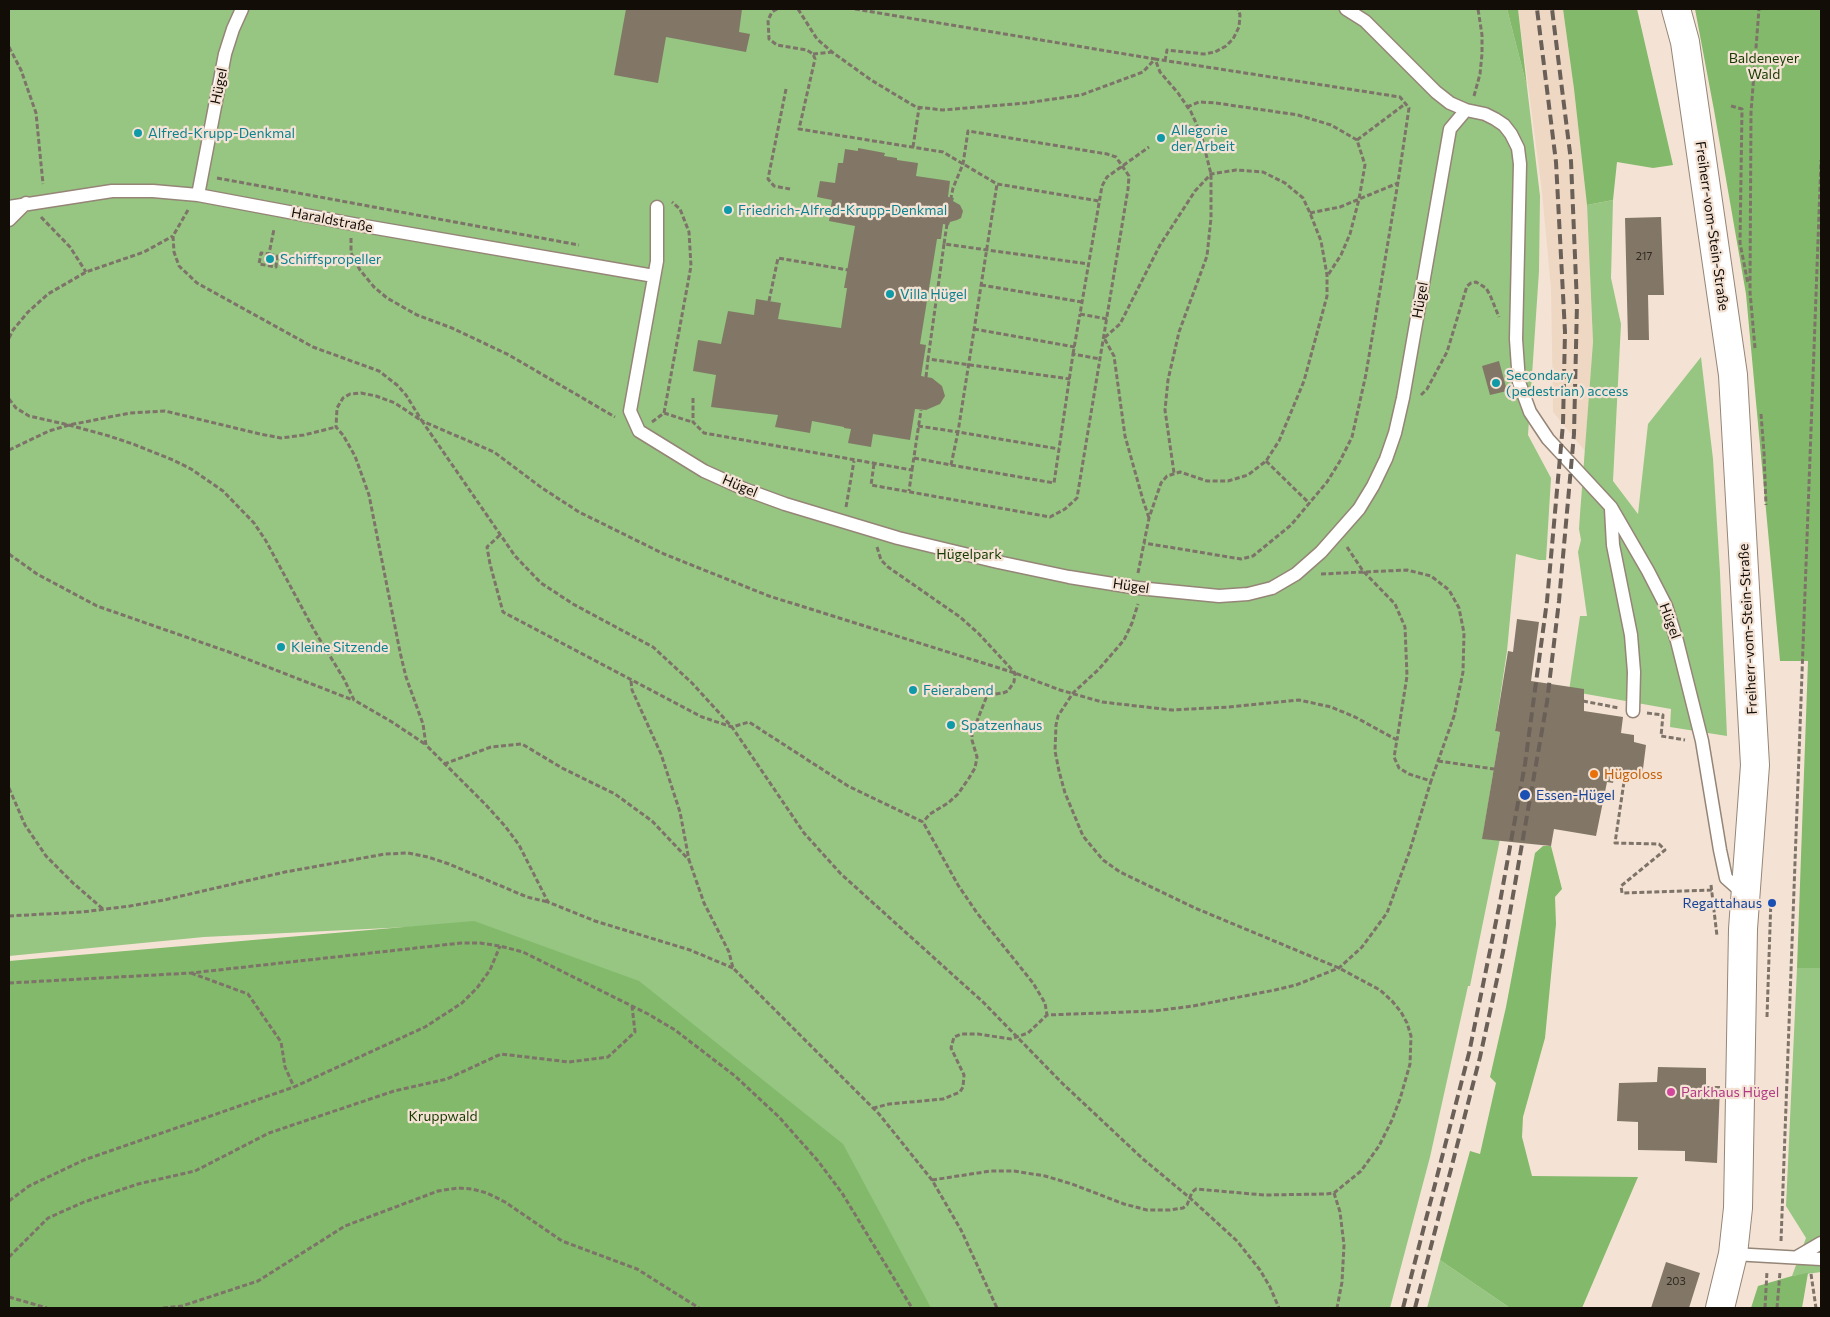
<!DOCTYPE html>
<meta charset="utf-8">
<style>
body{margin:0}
#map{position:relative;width:1830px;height:1317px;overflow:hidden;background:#f4e3d4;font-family:Commissioner,sans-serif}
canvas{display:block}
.frame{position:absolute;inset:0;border:10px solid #130d08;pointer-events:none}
</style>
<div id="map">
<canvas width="1830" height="1317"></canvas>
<div class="frame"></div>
</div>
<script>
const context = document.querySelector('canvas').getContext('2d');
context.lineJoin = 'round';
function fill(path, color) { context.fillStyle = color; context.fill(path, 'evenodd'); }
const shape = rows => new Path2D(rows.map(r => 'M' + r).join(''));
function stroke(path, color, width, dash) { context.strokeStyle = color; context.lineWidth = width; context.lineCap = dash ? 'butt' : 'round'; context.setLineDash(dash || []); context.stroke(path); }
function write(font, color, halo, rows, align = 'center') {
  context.font = font + ' Commissioner,sans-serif'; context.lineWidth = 4.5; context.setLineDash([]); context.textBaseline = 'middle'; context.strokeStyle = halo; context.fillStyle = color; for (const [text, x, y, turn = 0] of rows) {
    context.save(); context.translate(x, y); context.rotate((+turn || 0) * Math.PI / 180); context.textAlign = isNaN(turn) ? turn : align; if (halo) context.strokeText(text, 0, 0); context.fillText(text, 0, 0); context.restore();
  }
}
const built = shape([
 [1518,9,1563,9,1574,89,1587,205,1593,342,1585,451,1553,412,1551,289,1542,192]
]);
const green = shape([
 [9,9,1507,9,1527,87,1540,196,1539,271,1528,435,1551,478,1546,560,1539,560,1516,554,1507,651,1495,731,1500,732,1483,835,1500,839,1470,986,1468,986,1430,1157,1390,1308,928,1308,470,924,204,937,9,956],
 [1613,200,1611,278,1621,324,1613,481,1638,514,1648,424,1701,357,1713,459,1720,573,1727,736,1670,727,1671,709,1569,691,1580,616,1587,616,1578,552,1581,540,1579,529,1580,514,1593,342,1587,205],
 [1797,968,1821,968,1821,1272,1792,1276,1806,1238,1786,1206],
 [1440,1260,1510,1308,1427,1308]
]);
const forest = shape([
 [1507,9,1518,9,1527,87],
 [1563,9,1637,9,1673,165,1653,168,1617,162,1613,200,1587,205,1574,89],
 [1695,9,1821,9,1821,968,1797,968,1808,661,1780,661,1746,294,1714,110],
 [1543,846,1551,846,1562,889,1555,897,1556,924,1545,1038,1523,1117,1522,1137,1532,1176,1638,1177,1582,1308,1510,1308,1440,1260,1470,1151,1480,1154,1496,1083,1490,1077,1506,1007,1535,853],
 [474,921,639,981,843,1144,931,1308,9,1308,9,961],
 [1808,1273,1802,1308,1751,1308,1758,1286,1792,1276]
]);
const building = shape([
 [626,9,742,9,739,32,750,34,746,52,666,37,658,83,614,75],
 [858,148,885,153,884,156,897,158,897,160,918,163,916,176,950,181,948,197,954,198,953,201,960,205,963,211,961,218,957,220,950,222,949,225,943,224,941,239,937,239,920,344,926,345,921,376,932,378,942,386,945,396,940,404,926,410,915,409,910,440,873,434,871,447,848,443,851,429,844,428,844,427,812,421,810,433,775,427,778,415,711,407,716,375,693,371,698,340,721,344,728,311,754,315,756,299,781,303,778,319,841,328,847,288,844,288,855,226,829,221,832,200,817,197,820,181,835,183,838,163,843,163,845,149,858,151],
 [1661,217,1664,295,1648,295,1649,340,1628,340,1625,218],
 [1499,361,1507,391,1490,395,1482,366],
 [1517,619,1539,622,1531,681,1584,689,1584,711,1623,717,1621,733,1634,735,1634,742,1646,745,1642,777,1615,773,1613,783,1607,782,1596,836,1554,829,1551,846,1482,839,1500,732,1495,731,1508,651,1513,652],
 [1658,1067,1706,1068,1706,1086,1720,1086,1717,1163,1685,1161,1685,1151,1638,1150,1638,1122,1617,1121,1619,1083,1657,1082],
 [1666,1262,1700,1273,1689,1308,1651,1308]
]);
const path = shape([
 [777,9,772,12,768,20,769,39,777,45,807,50,813,54,815,59,799,129,943,152,997,184,1099,201],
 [798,9,817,39,832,52,871,80,916,107,943,110,1026,103,1081,95,1143,72,1155,59,1400,97,1409,108,1398,182,1366,374,1352,437,1340,461,1327,482,1291,525,1253,556,1241,559,1144,543],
 [855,9,1155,59,1160,72,1178,93,1191,112,1201,134,1211,174,1211,218,1207,256,1179,332,1168,380,1165,410,1174,473],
 [9,47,21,70,36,113,43,184],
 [813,54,832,52],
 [1165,61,1167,50,1204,54,1215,52,1226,46,1233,39,1239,27,1240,15,1238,9],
 [786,89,768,179,774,186,790,189],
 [1474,96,1480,74,1482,54,1482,35,1478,9],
 [1731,106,1742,109,1740,243,1748,284],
 [1187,107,1199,102,1216,103,1298,115,1331,125,1357,140,1365,165,1359,199,1350,234,1341,255,1328,275],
 [1357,140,1405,104],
 [913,147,919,108],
 [217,178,579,245],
 [188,210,173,236,174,252,179,266,197,283,313,347,379,371,397,385,406,395,422,421,494,452,542,488,579,512,664,554,769,596,1015,673,1060,690,1102,702,1172,710,1229,707,1299,700,1331,707,1355,717,1397,740,1394,757,1399,768,1409,774,1431,781,1409,853,1387,913,1362,947,1339,968,1296,985,1275,990,1193,1006,1154,1011,1047,1015,1028,1033,1011,1039,978,1034,961,1034,954,1037,951,1048,964,1075,963,1087,960,1092,943,1099,889,1104,874,1108],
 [1310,213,1340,207,1398,183],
 [41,217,70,247,86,272],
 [947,224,944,244,1089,264],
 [351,238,351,253,360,270,374,287,387,298,417,315,452,328,509,355,615,417],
 [944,244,928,359,1070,379],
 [269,254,277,256,276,267,259,264,261,253,269,254,274,229],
 [981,285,1082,302],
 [769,301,778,258,848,270],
 [1107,319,1080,314,1102,186,1107,177,1149,147],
 [974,329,1075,347],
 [9,338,13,330,28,312,48,294,86,272,144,252,173,236],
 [1755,348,1750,292,1751,112,1759,9],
 [1073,354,1080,314],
 [926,377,928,359],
 [1421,395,1427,389,1447,352,1467,286,1471,283,1476,282,1486,288,1490,295,1499,317],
 [693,398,693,422,704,433,912,470,909,491],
 [9,399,16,408,29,416,69,425,109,436,133,444,173,460,191,469,223,491,254,523,266,541,314,630,344,679,354,700,392,722,425,744],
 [664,413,692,422],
 [1761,414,1764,453,1766,505],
 [652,422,664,413,691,266,689,232,680,209,672,202],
 [918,426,958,432,997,184],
 [9,450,49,431,69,425,130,413,165,411,260,434,281,438,304,435,336,427],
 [914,458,951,465,958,432,1059,449],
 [1266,461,1310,504],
 [874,464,871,485,1050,517,1065,509,1077,498,1128,189,1129,176,1116,157,1107,154,968,131,963,164,953,188,951,198],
 [951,465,1054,483,1073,354,1100,359],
 [912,470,921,410],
 [846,507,854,461],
 [500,535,487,547,490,564,503,612,702,717,732,727,749,722,848,786,923,822,958,885,977,913,1033,983,1045,1003,1047,1015],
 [877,547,881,560,888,567,960,617,979,634,1015,673,1014,682,1008,691,1003,693,989,695,986,698,972,734,972,740,977,757,975,768,969,778,958,794,948,803,930,814,923,822],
 [1347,547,1363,571,1395,604,1405,627,1407,676,1397,740],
 [9,554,37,574,97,606,229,652,353,700],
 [1138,573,1149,518,1161,483,1167,476,1180,472,1207,481,1228,481,1248,475,1266,461,1279,441,1304,381,1327,296,1327,275,1321,241,1310,213,1303,198,1285,183,1263,172,1236,170,1211,174,1195,191,1160,245,1120,324,1104,338,1114,356,1125,436,1143,500,1149,518],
 [1321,574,1407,570,1431,576,1449,590,1459,608,1464,633,1463,672,1454,716,1431,781],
 [631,681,632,690,661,754,680,812,689,860],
 [1583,701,1619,708],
 [1647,713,1663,715,1661,736,1685,740],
 [1438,761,1494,769],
 [444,764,491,747,522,744,562,768,615,794,652,821,689,860,704,903,729,952,733,968,879,1114,932,1180,961,1230,997,1308],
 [1625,775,1615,843,1659,844,1665,850,1621,886,1622,893,1712,890],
 [9,788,25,825,46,856,73,883,103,909],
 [1711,885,1717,936],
 [9,916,82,912,130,906,164,900,285,872,385,854,408,853,428,857,449,864,527,897,548,902],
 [733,968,690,950,595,921,548,902,519,845,505,826,485,804,426,745,423,724,406,677,400,652,369,495,355,456,343,435,336,427,337,408,343,398,350,394,361,393,376,396,395,403,422,421,515,556,541,583,573,604,653,647,692,683,732,727,804,833,841,874,983,1002,1062,1083,1143,1159,1190,1198,1237,1241,1260,1270,1270,1287,1279,1308],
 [191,973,248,994,281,1042,285,1067,294,1087],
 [9,983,191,973,461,943,480,943,500,946,523,952,648,1014,675,1030,735,1076,779,1117,818,1161,842,1193,912,1308],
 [1767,1017,1771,898],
 [932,1180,991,1171,1014,1171,1045,1176,1072,1184,1124,1204,1147,1210,1170,1210,1183,1208,1187,1205,1192,1192,1196,1189,1264,1195,1326,1194,1334,1193,1361,1171,1379,1146,1392,1120,1400,1099,1410,1064,1411,1036,1407,1023,1401,1012,1392,1001,1380,990,1339,968,1195,908,1120,872,1103,860,1083,836,1065,793,1059,771,1055,751,1056,725,1058,716,1073,693,1099,669,1124,640,1132,623,1138,604],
 [1334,1193,1340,1212,1344,1245,1342,1282,1337,1308],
 [9,1201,29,1186,84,1160,294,1087,425,1027,462,1003,477,988,490,970,500,946],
 [1781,1241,1821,160],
 [9,1257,48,1218,84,1202,138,1184,195,1171,269,1133,394,1091,447,1079,501,1054,569,1062,608,1057,635,1032,632,1006],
 [1811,1274,1816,1308],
 [9,1297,47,1308],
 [163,1308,182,1306,258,1281,345,1226,438,1191,458,1188,472,1189,487,1193,505,1202,562,1241,637,1269,699,1308],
 [1765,1308,1767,1271],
 [1777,1308,1780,1272]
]);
const lane = shape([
 [1346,9,1365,21,1436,92,1450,103,1466,110],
 [198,195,225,54,233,29,242,9],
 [9,207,112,191,153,191,198,195,353,224,654,276],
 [657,207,657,261,630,411,639,431,704,471,744,489,785,504,898,538,998,562,1069,577,1138,588,1219,596,1248,594,1272,588,1296,574,1321,552,1359,509,1373,486,1386,459,1395,433,1403,398,1450,129,1466,110,1485,114,1495,119,1504,125,1511,134,1518,148,1520,164,1516,339,1519,382,1530,412,1548,439,1611,507,1648,571,1666,606,1677,641,1702,741,1720,850,1726,878,1745,895],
 [9,220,26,203],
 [1611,509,1613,545,1631,635,1634,672,1633,711],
 [1733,1254,1821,1259],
 [1797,1257,1821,1243]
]);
const secondary = shape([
 [1676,9,1685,42,1733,375,1755,765,1743,929,1738,1208,1733,1254,1720,1308]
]);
const rail = shape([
 [1403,1308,1469,1053,1500,902,1525,764,1547,601,1563,424,1565,332,1556,162,1537,9],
 [1415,1308,1480,1057,1503,952,1547,702,1559,601,1574,434,1577,304,1571,161,1552,9]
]);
const markers = [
 [138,133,5,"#0f9aa8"],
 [1161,138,5,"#0f9aa8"],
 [728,210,5,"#0f9aa8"],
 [270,259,5,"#0f9aa8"],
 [890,294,5,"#0f9aa8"],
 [1496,383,5,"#0f9aa8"],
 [281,647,5,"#0f9aa8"],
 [913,690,5,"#0f9aa8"],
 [951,725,5,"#0f9aa8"],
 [1594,774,5,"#e8710a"],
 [1525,795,6,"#1a4fb4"],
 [1772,903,5,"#1a4fb4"],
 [1671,1092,5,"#d1479c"]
];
const numberNames = [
 ["217",1644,256],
 ["203",1676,1281]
];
const parkNames = [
 ["Baldeneyer",1764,58],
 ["Wald",1764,74],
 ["Hügelpark",969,554],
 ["Kruppwald",443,1116]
];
const streetNames = [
 ["Hügel",219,86,-78],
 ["Haraldstraße",332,220,11],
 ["Freiherr-vom-Stein-Straße",1712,226,82],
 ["Hügel",1420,300,-80],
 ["Hügel",740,486,23],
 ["Hügel",1131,586,8],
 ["Hügel",1670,621,70],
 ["Freiherr-vom-Stein-Straße",1748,629,-93]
];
const cultureNames = [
 ["Allegorie",1171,130],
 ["der Arbeit",1171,146],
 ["Alfred-Krupp-Denkmal",148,133],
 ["Friedrich-Alfred-Krupp-Denkmal",738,210],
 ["Schiffspropeller",280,259],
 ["Villa Hügel",900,294],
 ["Secondary",1506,375],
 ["(pedestrian) access",1506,391],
 ["Kleine Sitzende",291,647],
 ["Feierabend",923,690],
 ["Spatzenhaus",961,725]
];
const foodNames = [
 ["Hügoloss",1604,774]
];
const transitNames = [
 ["Essen-Hügel",1536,795],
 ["Regattahaus",1762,903,"right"]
];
const hotelNames = [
 ["Parkhaus Hügel",1681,1092]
];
fill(built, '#efd8c3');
fill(green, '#96c682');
fill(forest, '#82b96a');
fill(building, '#827767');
stroke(lane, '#958577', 15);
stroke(secondary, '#958577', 30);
stroke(path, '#7e7369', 3, [5, 2.5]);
stroke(lane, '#fff', 12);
stroke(secondary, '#fff', 28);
stroke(rail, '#6a6057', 4, [10, 5]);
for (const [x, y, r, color] of markers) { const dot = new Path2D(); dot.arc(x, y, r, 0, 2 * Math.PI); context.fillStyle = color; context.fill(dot); stroke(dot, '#f4e3d4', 2); }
write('11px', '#2f2820', null, numberNames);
write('14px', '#173b02', '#f4e3d4', parkNames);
write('14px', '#130d08', '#f4e3d4', streetNames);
write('14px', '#0d838f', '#f4e3d4', cultureNames, 'left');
write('14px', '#c56008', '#f4e3d4', foodNames, 'left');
write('14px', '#164399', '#f4e3d4', transitNames, 'left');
write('14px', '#b23c85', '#f4e3d4', hotelNames, 'left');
</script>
